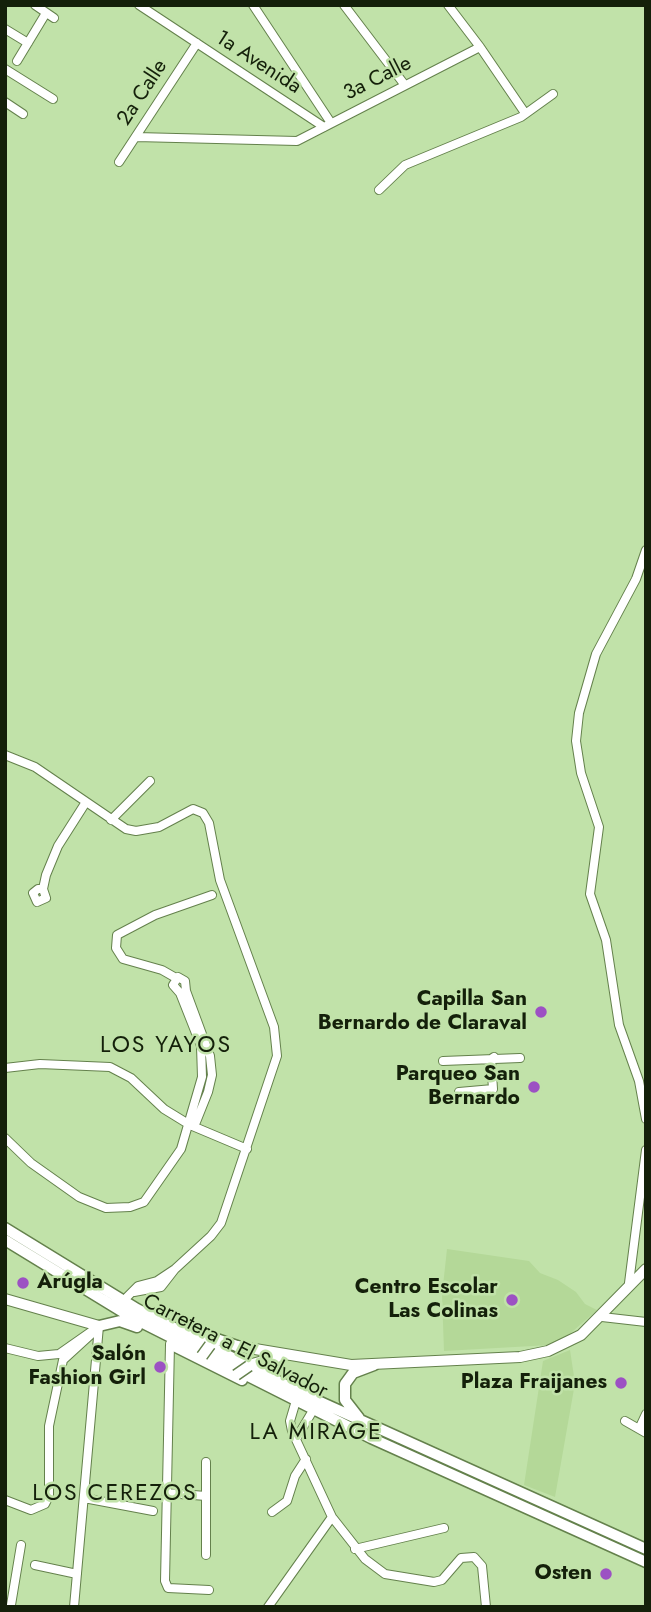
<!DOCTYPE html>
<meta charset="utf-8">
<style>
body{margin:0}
#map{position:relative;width:651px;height:1612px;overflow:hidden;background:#c1e2a9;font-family:Jost,sans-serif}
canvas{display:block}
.frame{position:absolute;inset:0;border:7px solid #14200a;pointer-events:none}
</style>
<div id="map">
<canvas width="651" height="1612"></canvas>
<div class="frame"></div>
</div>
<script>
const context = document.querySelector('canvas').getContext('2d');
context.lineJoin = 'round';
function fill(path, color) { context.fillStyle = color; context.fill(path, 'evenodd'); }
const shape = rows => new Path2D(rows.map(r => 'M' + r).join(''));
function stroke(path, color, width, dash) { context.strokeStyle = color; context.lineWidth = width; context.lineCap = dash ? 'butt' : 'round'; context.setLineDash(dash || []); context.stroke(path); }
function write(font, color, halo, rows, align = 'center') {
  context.font = font + ' Jost,sans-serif'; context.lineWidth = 5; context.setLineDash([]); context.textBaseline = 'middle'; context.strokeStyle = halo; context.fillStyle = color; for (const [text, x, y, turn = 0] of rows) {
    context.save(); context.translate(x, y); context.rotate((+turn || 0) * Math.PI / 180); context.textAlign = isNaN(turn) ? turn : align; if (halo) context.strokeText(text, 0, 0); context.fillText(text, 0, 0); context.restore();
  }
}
const built = shape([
 [447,1249,529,1261,540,1273,558,1280,576,1292,585,1304,597,1310,564,1339,550,1345,444,1351,442,1295],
 [570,1350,575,1383,555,1497,524,1485,543,1361]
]);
const minor = shape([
 [35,5,54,18],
 [139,5,324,127],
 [253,5,331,123],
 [344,5,404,84],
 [448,5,480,47,525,113],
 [5,29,28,43],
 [17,61,46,13],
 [5,69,53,99],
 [5,102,23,114],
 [136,137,297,141,480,47],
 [119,162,197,43],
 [379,190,405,165,521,117,553,94],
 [646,550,636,579,596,654,579,713,576,741,581,773,599,827,590,894,606,940,619,1025,639,1081,646,1119],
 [5,755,35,767,126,829,136,831,159,827,193,809,203,813,209,823,220,880,274,1027,277,1056,221,1223,211,1236,175,1269,157,1281,138,1286,127,1297],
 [111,820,150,781],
 [43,889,38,889,33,893,37,902,46,898,43,889,46,875,58,846,86,802],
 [176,978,162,970,123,959,116,948,117,935,155,915,212,895],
 [443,1061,520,1058],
 [5,1068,40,1064,110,1067,131,1078,164,1109,190,1125,247,1149],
 [459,1092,493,1089,491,1059,494,1057],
 [5,1138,31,1163,79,1197,106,1208,130,1207,144,1202,181,1149,202,1077,201,1046,180,993,173,985,178,977,185,981,186,991,210,1056,212,1075,208,1092,196,1122,190,1125],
 [629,1283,646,1150],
 [134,1292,161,1287,175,1269],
 [602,1317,646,1322],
 [170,1344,165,1581,168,1588,209,1590],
 [5,1348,38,1356,59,1354,99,1326],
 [295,1404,290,1421,292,1431,332,1517,365,1559,385,1574,434,1582,442,1580,461,1558,474,1557,482,1566,486,1607],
 [625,1421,646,1433],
 [639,1429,646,1414],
 [296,1439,312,1412],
 [167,1493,206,1496],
 [84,1498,153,1511],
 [5,1500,31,1510,45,1504,49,1496,49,1426,63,1360,98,1328],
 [272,1512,287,1501,295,1476,306,1459],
 [355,1549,444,1528],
 [206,1555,206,1462],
 [35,1565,77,1574],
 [11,1605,21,1545],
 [74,1607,99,1326],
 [268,1607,332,1517]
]);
const major = shape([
 [5,1299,99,1326],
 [237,1346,351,1365,520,1357,548,1351,581,1335,646,1269],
 [252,1364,278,1357]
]);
const highway = shape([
 [5,1228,137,1309,307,1396,646,1549],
 [5,1240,131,1317,371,1438,646,1562],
 [99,1326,120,1321,137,1327],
 [196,1332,237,1346],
 [172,1345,242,1380],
 [359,1418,345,1400,345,1384,353,1373,374,1365]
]);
const highwayBridge = shape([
 [202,1356,210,1345],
 [236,1375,249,1366]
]);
const markers = [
 [541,1012,7,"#9c51c3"],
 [534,1087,7,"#9c51c3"],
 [23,1283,7,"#9c51c3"],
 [512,1300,7,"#9c51c3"],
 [160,1367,7,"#9c51c3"],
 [621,1383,7,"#9c51c3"],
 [606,1574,7,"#9c51c3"]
];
const streetNames = [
 ["1a Avenida",258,63,33],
 ["3a Calle",378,79,-27],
 ["2a Calle",143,93,-57],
 ["Carretera a El Salvador",235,1347,27]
];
const poiNames = [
 ["Capilla San",527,1000],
 ["Bernardo de Claraval",527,1024],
 ["Parqueo San",520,1075],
 ["Bernardo",520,1099],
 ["Arúgla",37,1283,"left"],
 ["Centro Escolar",498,1288],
 ["Las Colinas",498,1312],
 ["Salón",146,1355],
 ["Fashion Girl",146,1379],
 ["Plaza Fraijanes",607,1383],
 ["Osten",592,1574]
];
const neighbourhoodNames = [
 ["LOS YAYOS",166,1046],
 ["LA MIRAGE",316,1433],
 ["LOS CEREZOS",115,1494]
];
fill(built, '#b4d898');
stroke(minor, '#64814c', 10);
stroke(major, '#64814c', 12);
stroke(highway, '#64814c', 13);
stroke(minor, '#fff', 8);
stroke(major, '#fff', 10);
stroke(highway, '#fff', 10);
stroke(highwayBridge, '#64814c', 13, []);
stroke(highwayBridge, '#fff', 10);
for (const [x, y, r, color] of markers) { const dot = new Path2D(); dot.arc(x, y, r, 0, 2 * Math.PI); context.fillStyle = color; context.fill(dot); stroke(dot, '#c1e2a9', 2.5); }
write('21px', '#14200a', '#c1e2a9', streetNames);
write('bold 21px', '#14200a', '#c1e2a9', poiNames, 'right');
context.letterSpacing = '2px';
write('23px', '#14200a', '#c1e2a9', neighbourhoodNames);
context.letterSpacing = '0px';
</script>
